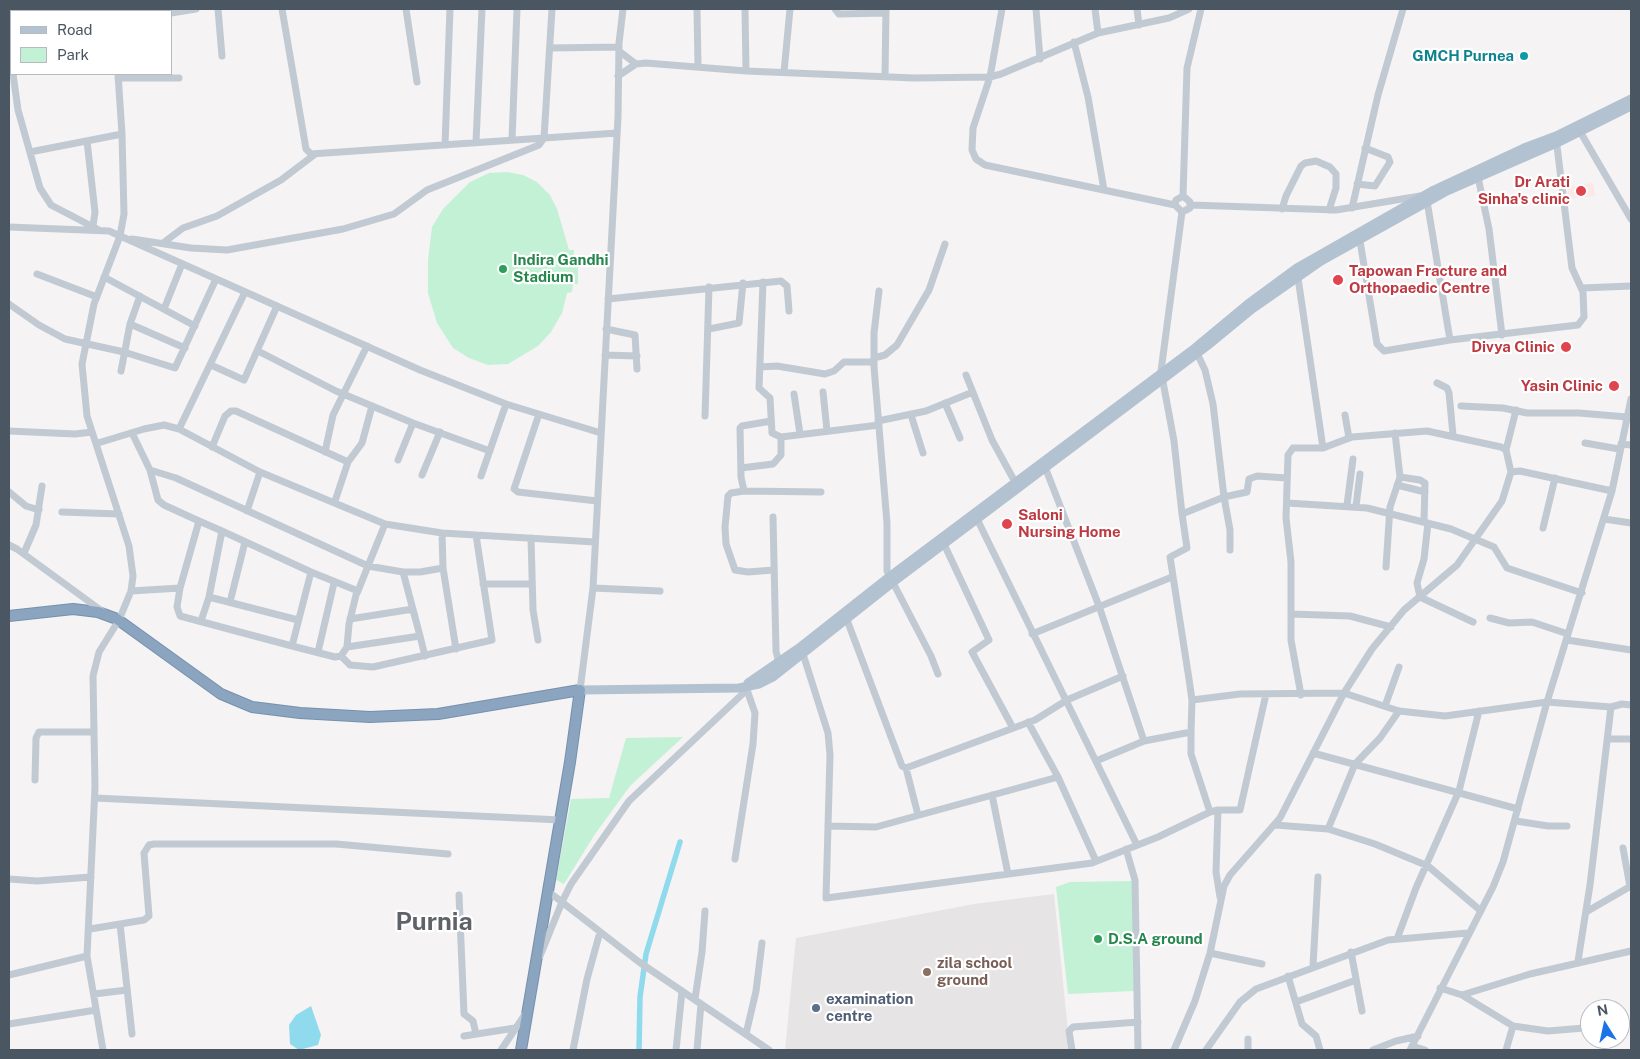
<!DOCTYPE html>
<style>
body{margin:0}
#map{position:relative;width:1640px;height:1059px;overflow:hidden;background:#f5f3f3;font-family:"Public Sans",sans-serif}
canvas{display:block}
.frame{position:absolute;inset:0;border:10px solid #4a5661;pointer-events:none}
.legend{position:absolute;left:10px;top:10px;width:162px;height:65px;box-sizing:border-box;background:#fff;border:1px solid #b7bbc0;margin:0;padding:6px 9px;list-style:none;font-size:15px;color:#4a5661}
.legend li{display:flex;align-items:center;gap:10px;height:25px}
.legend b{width:25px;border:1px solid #b7bbc0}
.north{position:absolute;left:1580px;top:999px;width:50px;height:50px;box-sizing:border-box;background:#fff;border:1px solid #b7bbc0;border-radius:50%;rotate:350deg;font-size:14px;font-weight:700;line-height:20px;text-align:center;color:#4a5661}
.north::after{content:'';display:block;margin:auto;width:18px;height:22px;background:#1a73e8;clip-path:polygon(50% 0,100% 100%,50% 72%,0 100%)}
</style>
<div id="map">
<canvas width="1640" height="1059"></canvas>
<div class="frame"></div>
<ul class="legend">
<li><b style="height:6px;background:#b3c2d1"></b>Road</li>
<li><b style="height:14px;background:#c3f1d5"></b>Park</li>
</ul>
<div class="north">N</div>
</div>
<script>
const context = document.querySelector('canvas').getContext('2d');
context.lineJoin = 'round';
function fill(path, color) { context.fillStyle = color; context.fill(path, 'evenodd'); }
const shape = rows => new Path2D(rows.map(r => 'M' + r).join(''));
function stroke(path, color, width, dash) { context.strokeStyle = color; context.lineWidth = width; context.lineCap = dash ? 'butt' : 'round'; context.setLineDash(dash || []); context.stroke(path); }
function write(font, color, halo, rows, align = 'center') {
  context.font = font + ' "Public Sans",sans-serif'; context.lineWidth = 4.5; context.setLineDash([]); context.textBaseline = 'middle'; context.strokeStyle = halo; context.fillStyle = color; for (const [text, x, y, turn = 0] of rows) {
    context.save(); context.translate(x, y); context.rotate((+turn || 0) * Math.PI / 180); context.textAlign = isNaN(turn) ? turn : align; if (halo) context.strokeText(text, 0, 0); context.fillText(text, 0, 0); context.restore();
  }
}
const education = shape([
 [1054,894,1070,1050,785,1050,796,938,974,904]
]);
const medical = shape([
 [1593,183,1595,196,1569,199,1567,187]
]);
const green = shape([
 [507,172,523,175,537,182,550,195,557,209,569,250,574,250,574,257,578,257,578,284,573,284,572,292,567,293,562,313,551,332,538,346,508,364,488,365,469,358,453,348,437,323,428,293,428,260,432,227,443,209,470,182,489,173],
 [683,737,630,786,595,834,564,884,556,880,571,799,609,798,626,738],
 [1133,881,1134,991,1068,994,1056,887,1070,882]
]);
const water = shape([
 [311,1006,321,1035,318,1045,299,1050,290,1044,289,1025,296,1015]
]);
const canal = shape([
 [639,1050,640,997,646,954,680,842]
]);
const minor = shape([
 [117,9,119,11],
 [124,9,126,11],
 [218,9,222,56],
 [282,9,306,149,311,154,617,133],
 [406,9,417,82],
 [697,9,698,65],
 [745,9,746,71],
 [835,9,839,14,886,13],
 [1002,9,990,77,973,128,972,150,976,159,985,165,1175,205,1182,212,1190,208,1190,202,1183,196,1176,200,1175,205],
 [1036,9,1040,59],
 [1095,9,1098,33],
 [1137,9,1139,25],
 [171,13,196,9],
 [1074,42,1088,97,1104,190],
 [550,48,619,47],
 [9,51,11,66],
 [619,51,636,64],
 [784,72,790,9],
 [13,74,18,110,40,188,51,205,99,230],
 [618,76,636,64,646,63,746,71,914,78,990,77,1001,74,1098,33,1169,18,1189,9],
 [885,76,886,9],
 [118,78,179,78],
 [1578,128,1631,219],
 [512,140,517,9],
 [87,141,95,212,93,226],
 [476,142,482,9],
 [445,145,450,9],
 [30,152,122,134],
 [1478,177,1489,229,1502,335],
 [1357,184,1375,186,1390,162,1388,157,1365,148],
 [1183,196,1187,68,1201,9],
 [1427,201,1450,340],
 [1191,205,1336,210,1420,196],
 [1352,208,1378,95,1403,9],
 [1282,209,1286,196,1301,166,1305,163,1316,161,1330,167,1336,174,1336,188,1329,210],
 [1182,212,1161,371,1174,441,1182,514],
 [9,227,109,231,420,370,506,404,601,433],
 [1359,235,1377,344,1384,351,1450,340,1578,325,1584,317,1583,292,1572,268,1556,138],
 [132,239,191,248,227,250,343,229,394,214,427,190,539,145,544,138,552,9],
 [163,243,183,228,217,216,281,180,314,155],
 [37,274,97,297],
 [104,277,195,326],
 [1298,278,1323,448,1352,437,1427,431,1501,447,1506,450,1511,472],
 [763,282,759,388,770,398,772,433,781,437,879,425],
 [1582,288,1631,286],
 [879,291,874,333,874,367,887,523,887,571,931,656,938,674],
 [608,299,781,281,787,286,789,311],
 [9,304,39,325,65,339,124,352,175,368,216,279],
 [164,309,182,264],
 [130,324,185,348],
 [606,329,635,335,637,369],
 [709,329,739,323,743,283],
 [258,351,336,391,413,423,490,451],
 [605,355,637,356],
 [874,358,885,355,897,345,929,290,945,244],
 [211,365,244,380,277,306],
 [760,367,777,366,825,374,834,371,844,362,874,362],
 [121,371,130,324,140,296],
 [966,375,992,440,1015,482],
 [1437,383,1447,388,1449,393,1453,435],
 [823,392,827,431],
 [794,394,800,434],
 [945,403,960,438],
 [1461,406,1503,408,1527,413,1579,413,1627,417],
 [539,414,514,489,518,492,597,501],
 [911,415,923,453],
 [1345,415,1349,438],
 [705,416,709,287],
 [878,421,926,411,973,392],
 [179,429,245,292],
 [9,431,75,434,92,432],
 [132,433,150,470,158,500,164,505,199,521,222,531,311,572,292,646,180,616,177,607,180,588,199,521],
 [98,443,144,429,164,425,179,429,260,472,385,524,442,533,595,542],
 [1585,443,1619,449],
 [1621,444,1631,445],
 [212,447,225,416,231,411,236,411,348,462],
 [1506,450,1516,410],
 [325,452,333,415,367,346],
 [398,460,413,423],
 [1045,467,1099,606,1144,741,1191,732,1192,700,1189,679,1170,557,1187,548,1182,514,1224,497,1213,404,1205,370,1195,349],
 [741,468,773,464,781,455,781,437],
 [150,470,176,478,368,566,403,572,420,636,347,647,349,624,356,595,358,591,368,566,385,524],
 [422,475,440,432],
 [481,476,506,404],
 [1400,477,1420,480,1425,483,1424,522],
 [1397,485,1425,492],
 [744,491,741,477,740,428,742,426,771,421],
 [9,492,26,506,39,510],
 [335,501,348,462,362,443,372,406],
 [1287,503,1367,508,1451,529,1494,547,1507,568,1582,593],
 [1347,505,1353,459],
 [1356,506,1360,474],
 [247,511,260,472],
 [62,512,119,514],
 [773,517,776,651,779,663],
 [977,519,1137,845],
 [1604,519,1631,523],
 [1428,523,1424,559,1417,583,1420,597,1473,622],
 [1543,528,1555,478],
 [442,533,443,568],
 [531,538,533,610,538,640],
 [944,544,989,640,972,652,1013,728],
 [9,545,17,549,106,614],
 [1230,550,1230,530,1224,497,1247,492,1249,479,1257,476,1287,478],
 [24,553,36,525,42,486],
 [1386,567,1390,507,1400,477,1395,433],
 [773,570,748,572,735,570,726,544,725,527,728,496,731,493,744,491,821,492],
 [311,572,358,591],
 [403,572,420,572,443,568,456,649],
 [483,584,532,584],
 [593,588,660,591],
 [131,591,180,588],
 [209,597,222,531],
 [230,602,245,542],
 [1291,614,1350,616,1391,627],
 [1490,618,1509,623,1532,622,1568,634],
 [350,619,413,609],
 [847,620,902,766,906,768,1035,720,1067,700,1123,676],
 [201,621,209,597,298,620],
 [1032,634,1172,577],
 [420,636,425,656],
 [1567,640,1631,650],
 [292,646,335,657,341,656,347,647],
 [318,652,334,583],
 [803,654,828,733,830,755,826,898,1092,863,1158,837,1210,812],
 [341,656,350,665,373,667,492,640,476,535],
 [580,690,593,588,618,117,619,43,623,9],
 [1301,695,1291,640,1291,562,1286,518,1288,455,1293,448,1323,448],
 [1192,700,1240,694,1344,693,1399,711,1445,716,1547,702,1611,707,1590,885,1578,961],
 [1385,706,1399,667],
 [1611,707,1622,704,1631,705],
 [1399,711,1380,738,1355,764,1328,829,1375,844,1428,866,1481,911],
 [1028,722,1058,777],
 [1191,732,1191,754,1210,812,1218,810,1216,872,1220,897],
 [1608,739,1631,739],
 [1313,753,1518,809],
 [1096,761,1144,741],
 [906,768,918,815],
 [35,780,36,738,39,732,94,732],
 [992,795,1008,874],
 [95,798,561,820],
 [1218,810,1240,810,1266,694],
 [1516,821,1548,826,1567,826],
 [1275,825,1328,829],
 [828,826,876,827,1058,777,1096,861],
 [1623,848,1630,887],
 [1126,849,1135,880,1138,1050],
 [735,859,753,744,755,713,747,690],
 [9,879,37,881,91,877],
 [549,892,639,962,769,1050],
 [459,895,464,1014,473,1021,476,1034],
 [1586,912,1631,886],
 [120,924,132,1034],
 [90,929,144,920,149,916,144,853,149,845,154,844,336,844,448,854],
 [1397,939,1416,888,1459,791,1479,711],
 [1351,952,1362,1011],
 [1210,953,1262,964],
 [540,956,562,902,571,884,629,801,752,685],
 [1313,966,1318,877],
 [9,975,87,956],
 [1288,976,1302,1024,1316,1036,1320,1050],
 [1440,988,1462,995,1530,974,1631,951],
 [94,994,127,990],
 [1462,995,1513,1026,1548,1031,1584,1028],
 [695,999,702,952,705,911],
 [1296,1002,1356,980],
 [9,1024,96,1010],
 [746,1034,756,991,762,943],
 [464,1036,515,1028],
 [1412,1046,1425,1050],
 [103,1050,87,956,95,787,93,676,99,652,119,620,131,591,133,576,129,546,87,416,82,364,94,304,120,236,124,214,122,134,118,74],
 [501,1050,526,1013],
 [573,1050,587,979,600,932],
 [676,1050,682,991],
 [697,1050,701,1004],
 [1072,1050,1069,1031,1073,1027,1138,1022],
 [1174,1050,1195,1001,1210,953,1224,886,1230,875,1280,818,1344,693,1372,649,1404,610,1457,565,1502,501,1511,472,1520,471,1612,491],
 [1206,1050,1240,1002,1256,989,1388,940,1468,933],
 [1248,1050,1248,1039],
 [1373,1050,1396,1041,1418,1036],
 [1410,1050,1493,887,1503,862,1547,702,1612,491,1631,399],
 [1506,1050,1513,1026]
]);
const major = shape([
 [748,683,799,648,889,577,1195,348,1248,304,1297,268,1434,190,1524,148,1556,136,1631,99],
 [580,690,739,688,759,684,773,677,892,583,1207,346,1252,309,1321,261,1445,192,1557,143,1631,106]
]);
const highway = shape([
 [9,616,73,609,98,612,117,619,221,694,252,707,300,713,370,717,438,714,580,690,570,762,521,1050]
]);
const markers = [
 [1524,56,5,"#0f9aa8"],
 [1581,191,6,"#e0444e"],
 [503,269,5,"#2e9e5b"],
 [1338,280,6,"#e0444e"],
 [1566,347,6,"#e0444e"],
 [1614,386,6,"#e0444e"],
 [1007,524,6,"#e0444e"],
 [1098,939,5,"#2e9e5b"],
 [927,972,5,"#8d6e63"],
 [816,1008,5,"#5c6f8a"]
];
const cultureNames = [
 ["GMCH Purnea",1514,56]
];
const healthNames = [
 ["Dr Arati",1570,182],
 ["Sinha's clinic",1570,199],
 ["Tapowan Fracture and",1349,271,"left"],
 ["Orthopaedic Centre",1349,288,"left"],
 ["Divya Clinic",1555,347],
 ["Yasin Clinic",1603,386],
 ["Saloni",1018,515,"left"],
 ["Nursing Home",1018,532,"left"]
];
const leisureNames = [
 ["Indira Gandhi",513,260],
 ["Stadium",513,277],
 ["D.S.A ground",1108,939]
];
const educationNames = [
 ["zila school",937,963],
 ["ground",937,980]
];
const serviceNames = [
 ["examination",826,999],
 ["centre",826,1016]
];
const townNames = [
 ["Purnia",434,922]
];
fill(education, '#e6e4e5');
fill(medical, '#fce8e6');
fill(green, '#c3f1d5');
fill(water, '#90daee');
stroke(canal, '#90daee', 5.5);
stroke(highway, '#7690ad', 12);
stroke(minor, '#c1cad2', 7);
stroke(major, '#b3c2d1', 9);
stroke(highway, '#8ba5c1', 10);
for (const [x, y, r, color] of markers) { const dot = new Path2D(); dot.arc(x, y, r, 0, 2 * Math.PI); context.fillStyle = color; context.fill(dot); stroke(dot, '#fff', 2); }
write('bold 15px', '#0d838f', '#fff', cultureNames, 'right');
write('bold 15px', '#be3a42', '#fff', healthNames, 'right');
write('bold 15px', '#27864d', '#fff', leisureNames, 'left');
write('bold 15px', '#785e54', '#fff', educationNames, 'left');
write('bold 15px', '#4e5e75', '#fff', serviceNames, 'left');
write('bold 25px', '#5f6368', '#fff', townNames);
</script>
